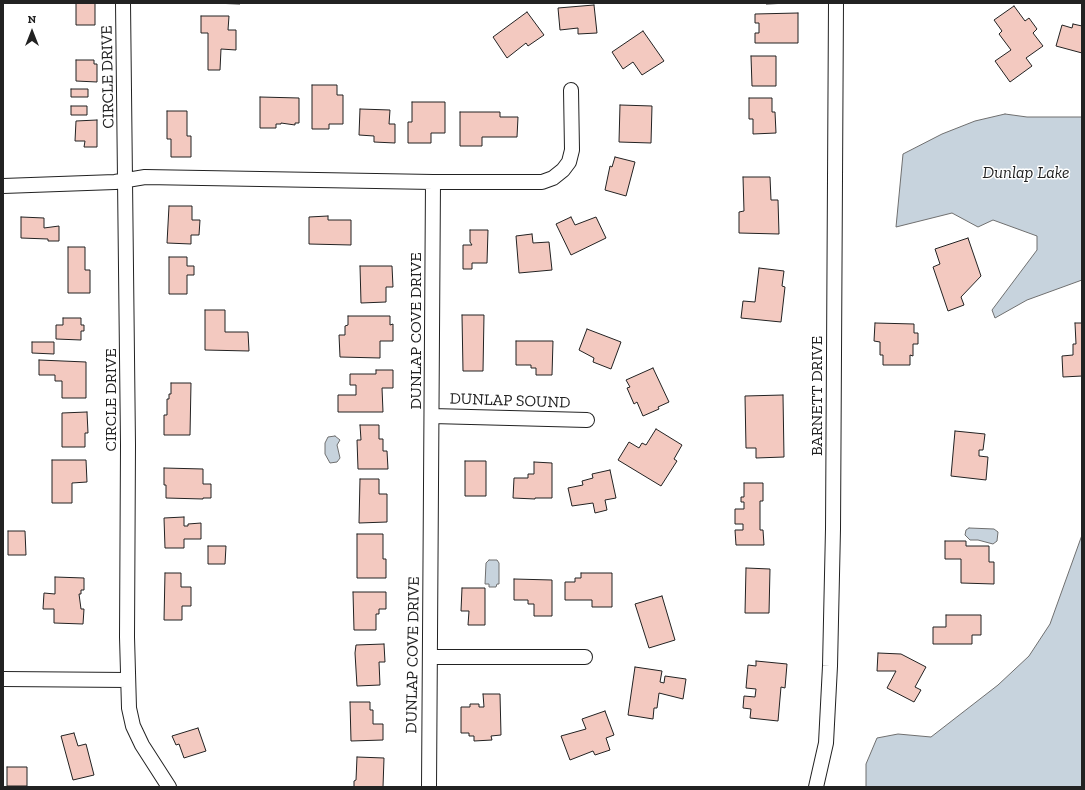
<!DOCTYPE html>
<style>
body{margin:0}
#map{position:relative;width:1085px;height:790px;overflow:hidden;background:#fff;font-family:"Zilla Slab",serif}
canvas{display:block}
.frame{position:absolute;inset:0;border:4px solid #222;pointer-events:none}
.north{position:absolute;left:12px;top:12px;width:40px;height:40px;-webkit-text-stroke:3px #fff;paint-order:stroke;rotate:0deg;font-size:11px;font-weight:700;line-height:16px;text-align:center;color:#222}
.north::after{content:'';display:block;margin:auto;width:14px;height:18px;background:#222;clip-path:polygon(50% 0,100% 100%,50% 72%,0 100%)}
</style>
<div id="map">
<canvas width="1085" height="790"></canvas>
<div class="frame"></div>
<div class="north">N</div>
</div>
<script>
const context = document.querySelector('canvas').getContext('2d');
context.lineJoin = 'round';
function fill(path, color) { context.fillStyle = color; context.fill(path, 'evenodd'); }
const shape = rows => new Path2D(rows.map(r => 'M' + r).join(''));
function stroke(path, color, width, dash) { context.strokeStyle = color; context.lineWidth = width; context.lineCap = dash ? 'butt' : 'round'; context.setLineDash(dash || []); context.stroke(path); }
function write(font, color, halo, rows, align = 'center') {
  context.font = font + ' "Zilla Slab",serif'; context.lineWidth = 3; context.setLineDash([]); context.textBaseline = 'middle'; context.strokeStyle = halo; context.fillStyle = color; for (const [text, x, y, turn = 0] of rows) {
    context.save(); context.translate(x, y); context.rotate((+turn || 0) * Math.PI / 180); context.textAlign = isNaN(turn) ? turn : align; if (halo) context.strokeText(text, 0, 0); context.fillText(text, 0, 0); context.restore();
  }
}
const water = shape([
 [1005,114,1027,117,1082,117,1082,280,1027,300,995,318,992,310,1037,250,1037,236,993,220,978,227,952,213,896,227,903,154,942,134,975,121,1005,114],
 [335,436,340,440,337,445,340,458,337,462,330,463,325,454,325,443,328,437,335,436],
 [969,528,994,529,998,532,997,541,993,544,978,540,970,540,965,535,966,530,969,528],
 [1082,535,1082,787,866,787,866,764,877,738,898,734,931,737,998,685,1029,656,1050,624,1082,535],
 [489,560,497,560,499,563,499,584,497,584,496,587,489,587,489,584,485,584,486,563,489,560]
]);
const building = shape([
 [76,3,95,3,95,25,76,25,76,3],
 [211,3,240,3,240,4,211,3],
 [766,3,790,3,766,4,766,3],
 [594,5,597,33,578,34,578,28,560,30,558,8,594,5],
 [1014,6,1025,21,1029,18,1037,29,1033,33,1043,46,1026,58,1032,66,1010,82,995,61,1011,50,999,34,1002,31,994,20,1014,6],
 [527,12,544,35,528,46,526,43,507,58,493,37,527,12],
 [798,13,798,43,755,43,755,33,759,33,759,23,755,23,755,14,798,13],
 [201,16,229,16,228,30,236,30,236,50,221,49,220,70,208,70,208,33,201,33,201,16],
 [1073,24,1082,26,1082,53,1056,46,1062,25,1072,28,1073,24],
 [643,31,664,61,642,75,633,62,623,69,612,52,643,31],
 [751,56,776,56,776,86,752,86,751,56],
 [76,60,94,60,94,64,97,64,97,82,76,81,76,60],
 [312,85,337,85,337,95,343,95,343,124,329,124,329,129,312,129,312,85],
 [71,89,88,89,88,97,71,97,71,89],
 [260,97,299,98,299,123,295,123,295,125,281,123,281,124,276,124,276,128,260,128,260,97],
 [749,98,772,98,772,112,775,112,776,133,753,134,753,119,749,119,749,98],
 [412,102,445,102,445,133,431,133,431,143,408,143,408,122,412,122,412,102],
 [620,105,652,106,651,143,619,142,620,105],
 [71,106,87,106,87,115,71,115,71,106],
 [360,109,390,110,389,124,395,124,395,143,374,142,374,136,359,135,360,109],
 [167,111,187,111,187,136,191,136,191,157,171,157,171,139,167,139,167,111],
 [460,112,500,112,500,117,518,117,517,137,482,137,482,146,460,146,460,112],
 [97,120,97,147,84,147,85,141,75,141,76,121,97,120],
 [615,157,635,162,626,196,605,190,610,166,612,167,615,157],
 [743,177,770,177,771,200,778,200,779,234,739,233,739,212,744,211,743,177],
 [169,206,192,206,192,220,200,220,199,235,191,235,191,244,167,243,169,206],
 [328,216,328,220,351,220,351,245,309,244,309,217,328,216],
 [21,217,44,218,44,228,59,226,59,241,48,241,48,239,21,238,21,217],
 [571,217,575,225,596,217,606,238,571,255,556,224,571,217],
 [470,230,488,230,487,263,472,263,472,269,463,269,463,245,472,245,470,242,470,230],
 [532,234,533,243,549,242,552,270,519,273,516,236,532,234],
 [968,238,981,276,961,297,964,305,948,311,933,267,940,264,935,249,968,238],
 [68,247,85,247,85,270,90,270,90,293,68,293,68,247],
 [169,257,187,257,187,266,194,266,194,275,187,275,187,294,169,294,169,257],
 [360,266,392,266,393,287,386,287,386,302,361,303,360,266],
 [759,268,784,271,782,286,785,287,781,322,741,318,743,301,755,302,759,268],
 [205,310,225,310,225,332,248,332,249,351,205,350,205,310],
 [462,315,484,315,483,371,463,371,462,315],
 [348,316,390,316,390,325,393,324,393,341,380,341,380,358,340,357,339,335,345,335,345,326,348,325,348,316],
 [63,318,81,318,81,325,84,325,84,331,81,331,81,340,56,339,56,325,63,325,63,318],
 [875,323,914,324,914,333,918,333,918,344,913,344,913,356,910,355,910,365,883,365,883,355,880,355,880,342,874,341,875,323],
 [1075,323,1082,323,1082,376,1063,377,1062,356,1073,355,1073,344,1076,344,1075,323],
 [587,329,621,342,611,369,593,362,594,358,579,350,587,329],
 [516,341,553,341,552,375,536,375,536,368,531,368,531,365,516,365,516,341],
 [32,342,54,342,54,354,32,353,32,342],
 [39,360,86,362,86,398,62,398,62,381,55,381,55,375,39,375,39,360],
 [653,368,669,402,658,407,659,409,643,416,637,402,634,404,627,388,630,387,626,380,653,368],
 [376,370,393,370,393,388,382,388,383,412,338,412,338,395,356,395,356,385,350,385,350,374,376,374,376,370],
 [171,383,191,383,190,435,164,435,164,415,167,415,167,399,169,399,169,394,171,394,171,383],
 [783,395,784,457,756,458,756,448,746,448,745,396,783,395],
 [87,412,88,433,85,433,85,447,62,447,62,413,87,412],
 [360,425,379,425,379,439,383,439,383,451,387,451,388,469,358,469,357,440,361,440,360,425],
 [656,429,682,445,674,459,677,461,661,486,618,460,629,442,639,448,642,443,646,445,656,429],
 [955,431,985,434,983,450,979,450,979,456,988,457,986,480,951,476,955,431],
 [52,460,86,460,87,482,72,483,72,503,52,503,52,460],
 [465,461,486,461,486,496,465,496,465,461],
 [534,462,552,463,552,498,535,498,535,499,513,498,514,478,528,478,528,474,534,474,534,462],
 [164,468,203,469,203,484,211,484,211,498,203,498,203,499,166,498,166,485,164,485,164,468],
 [610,470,616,498,605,500,607,510,595,513,593,503,572,506,568,488,583,485,582,481,593,478,592,474,610,470],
 [360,479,379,479,379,494,387,494,387,522,359,523,360,479],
 [744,483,763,483,763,501,760,501,760,530,763,530,764,545,736,545,735,530,743,530,743,524,735,524,735,509,744,509,744,502,741,502,741,497,744,497,744,483],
 [184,517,184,526,188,526,188,524,201,523,201,539,184,539,184,548,165,548,164,518,184,517],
 [8,531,25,531,26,555,8,555,8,531],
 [357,534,383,534,383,559,386,559,386,578,357,578,357,534],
 [945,541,966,541,966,546,989,546,989,562,994,562,994,584,961,583,961,559,945,559,945,541],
 [208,546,226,546,225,564,208,564,208,546],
 [746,568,770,569,769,613,745,613,746,568],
 [165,573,181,573,181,587,191,587,191,606,182,606,182,620,164,620,165,573],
 [581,573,612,573,612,607,592,607,592,600,565,600,565,582,575,582,575,578,581,578,581,573],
 [55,577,84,578,84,590,81,590,81,594,79,594,81,609,84,609,83,624,54,623,54,609,43,609,44,593,55,594,55,577],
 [514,579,552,580,552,616,534,616,534,604,528,604,528,600,514,600,514,579],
 [462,588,485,588,485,625,468,625,469,611,461,611,462,588],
 [353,592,386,592,386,609,379,609,379,614,376,614,376,630,354,630,353,592],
 [662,596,675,640,649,648,635,604,662,596],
 [946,615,981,615,981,635,972,635,972,644,933,644,933,627,946,627,946,615],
 [384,644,385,662,379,662,380,685,357,686,355,653,356,645,384,644],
 [878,653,901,654,926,667,915,687,921,690,914,702,887,688,896,671,877,671,878,653],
 [756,661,787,664,785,688,781,687,778,721,750,718,751,709,743,708,744,696,755,697,756,689,746,688,748,665,756,666,756,661],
 [635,667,662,671,660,682,664,683,665,676,686,679,683,699,659,693,657,708,654,708,653,719,628,715,635,667],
 [483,694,500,694,501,735,491,736,492,740,474,741,474,736,469,736,469,733,461,733,461,707,470,707,470,704,479,704,479,707,484,707,483,694],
 [350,702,370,702,370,710,373,710,373,724,383,724,383,740,351,741,350,702],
 [605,711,614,735,606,738,610,750,595,755,593,751,570,760,561,736,586,729,582,719,605,711],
 [198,728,206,751,184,758,179,744,176,745,172,736,198,728],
 [74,733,78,746,86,744,94,775,73,780,61,736,74,733],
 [357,757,384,758,383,787,354,787,354,781,356,780,357,757],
 [7,767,27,767,27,786,7,786,7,767]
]);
const street = shape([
 [123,3,128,445,127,637,129,708,133,726,142,745,169,787],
 [3,186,115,182,145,177,433,182,542,182,553,178,563,170,569,162,572,150,571,90],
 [432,416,587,420],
 [431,657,585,657],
 [3,679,128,680],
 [429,787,433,182],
 [816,787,826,743,830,666,833,529,836,3]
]);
const streetNames = [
 ["CIRCLE DRIVE",108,77,-91],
 ["DUNLAP COVE DRIVE",416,331,-90],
 ["BARNETT DRIVE",817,396,-90],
 ["CIRCLE DRIVE",111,400,-90],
 ["DUNLAP SOUND",510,401,2],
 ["DUNLAP COVE DRIVE",413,655,-89]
];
const waterNames = [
 ["Dunlap Lake",1026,173]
];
fill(water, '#c7d3dd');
stroke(water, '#6f6f6f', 1);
fill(building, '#f3c9c0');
stroke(building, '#222', 1);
stroke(street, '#222', 16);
stroke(street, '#fff', 14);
write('16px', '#222', '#fff', streetNames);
write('italic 17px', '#222', '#fff', waterNames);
</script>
